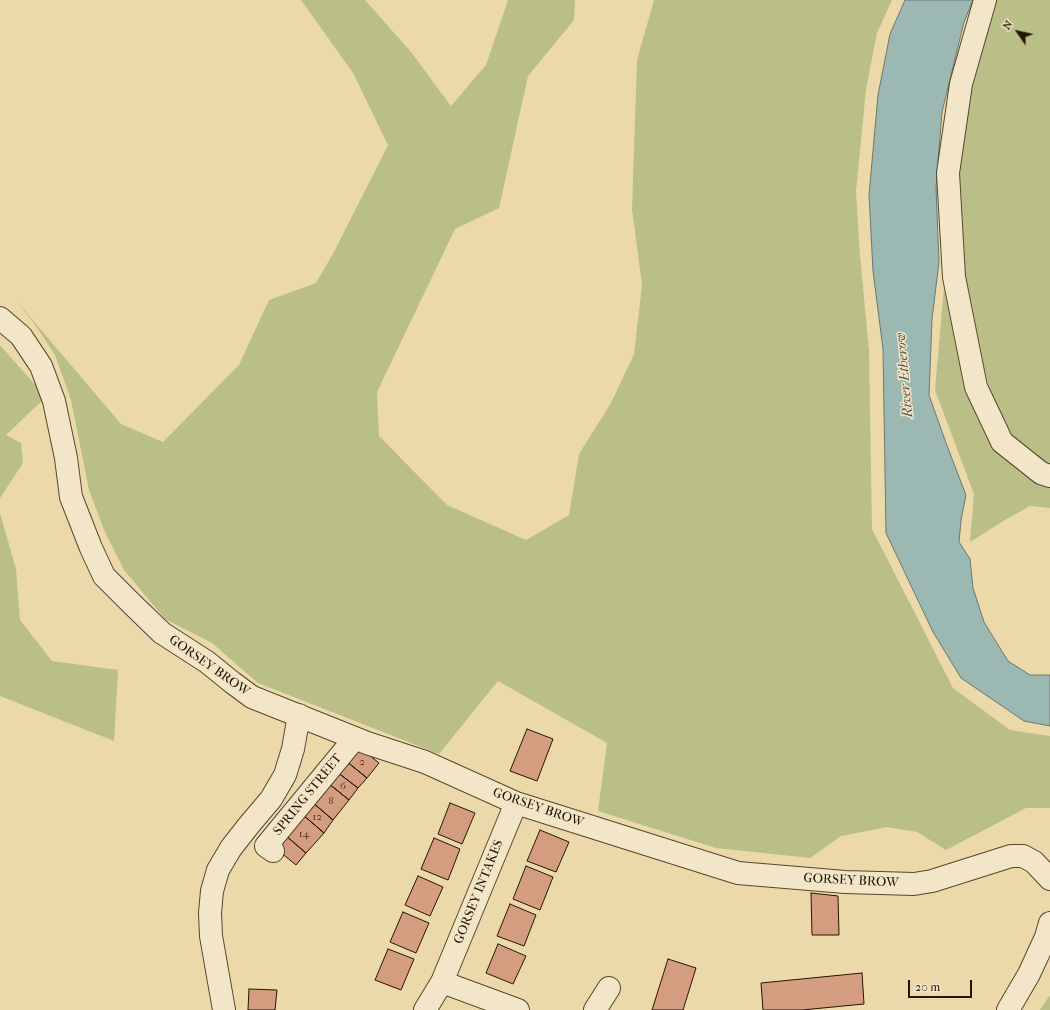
<!DOCTYPE html>
<style>
body{margin:0}
#map{position:relative;width:1050px;height:1010px;overflow:hidden;background:#ecd9aa;font-family:"IM FELL French Canon",serif}
canvas{display:block}
.north{position:absolute;left:998px;top:12px;width:40px;height:40px;-webkit-text-stroke:3px #f3e6c8;paint-order:stroke;rotate:304deg;font-size:11px;font-weight:700;line-height:16px;text-align:center;color:#261502}
.north::after{content:'';display:block;margin:auto;width:14px;height:18px;background:#261502;clip-path:polygon(50% 0,100% 100%,50% 72%,0 100%)}
.scale{position:absolute;left:908px;top:980px;width:64px;height:18px;box-sizing:border-box;border:2px solid #261502;border-top:0;padding-left:5px;font-size:12px;line-height:14px;white-space:nowrap;color:#261502;-webkit-text-stroke:3px #f3e6c8;paint-order:stroke}
</style>
<div id="map">
<canvas width="1050" height="1010"></canvas>
<div class="north">N</div>
<div class="scale">20 m</div>
</div>
<script>
const context = document.querySelector('canvas').getContext('2d');
context.lineJoin = 'round';
function fill(path, color) { context.fillStyle = color; context.fill(path, 'evenodd'); }
const shape = rows => new Path2D(rows.map(r => 'M' + r).join(''));
function stroke(path, color, width, dash) { context.strokeStyle = color; context.lineWidth = width; context.lineCap = dash ? 'butt' : 'round'; context.setLineDash(dash || []); context.stroke(path); }
function write(font, color, halo, rows, align = 'center') {
  context.font = font + ' "IM FELL French Canon",serif'; context.lineWidth = 3; context.setLineDash([]); context.textBaseline = 'middle'; context.strokeStyle = halo; context.fillStyle = color; for (const [text, x, y, turn = 0] of rows) {
    context.save(); context.translate(x, y); context.rotate((+turn || 0) * Math.PI / 180); context.textAlign = isNaN(turn) ? turn : align; if (halo) context.strokeText(text, 0, 0); context.fillText(text, 0, 0); context.restore();
  }
}
const green = shape([
 [301,0,365,0,411,52,451,106,486,65,508,0,575,0,574,20,528,76,499,208,455,229,377,392,379,436,447,505,526,540,569,515,579,454,611,403,634,354,642,285,632,209,637,60,654,0,892,0,877,33,866,89,856,192,860,255,869,351,872,529,953,688,1010,730,1050,736,1050,808,1026,808,946,850,917,832,887,827,841,836,810,858,716,848,598,811,607,743,498,681,439,754,258,683,212,643,165,619,124,570,104,530,89,490,71,400,55,355,36,326,14,298,121,424,163,442,239,365,269,300,316,283,335,250,388,145,353,73],
 [991,0,1050,0,1050,508,1030,506,1005,520,970,542,974,494,935,390,944,287,969,396,1001,423,987,380,959,271,953,173,965,86],
 [0,345,46,397,6,435,21,443,23,463,0,498],
 [0,513,16,569,20,620,52,661,118,670,114,741,0,696],
 [1050,995,1050,1010,1040,1010]
]);
const water = shape([
 [905,0,973,0,964,22,942,112,936,187,939,262,932,319,929,395,946,443,966,495,961,520,959,542,970,559,973,588,984,622,1008,661,1030,675,1050,675,1050,726,1024,721,961,678,933,632,886,533,883,349,873,271,869,195,878,95,890,34,905,0]
]);
const building = shape([
 [527,729,553,739,537,781,510,771,527,729],
 [358,746,379,763,367,778,346,761,358,746],
 [346,761,367,778,358,788,337,772,346,761],
 [337,772,358,788,349,800,328,783,337,772],
 [328,783,349,800,333,820,312,802,328,783],
 [312,802,333,820,324,833,302,814,312,802],
 [450,803,475,813,462,844,438,834,450,803],
 [302,814,324,833,306,853,285,835,302,814],
 [540,830,569,842,556,872,527,861,540,830],
 [285,835,306,853,296,865,274,847,285,835],
 [434,838,460,849,448,880,421,869,434,838],
 [526,866,553,877,540,910,513,899,526,866],
 [418,876,443,887,430,916,405,905,418,876],
 [811,893,838,896,839,935,812,935,811,893],
 [510,904,536,915,524,946,497,936,510,904],
 [403,912,429,923,416,953,390,942,403,912],
 [498,944,526,956,513,984,486,973,498,944],
 [388,949,414,959,401,990,375,980,388,949],
 [668,959,696,968,683,1010,652,1010,668,959],
 [862,973,864,1004,802,1010,763,1010,761,983,862,973],
 [249,989,277,990,275,1010,248,1010,249,989]
]);
const minor = shape([
 [985,0,961,84,948,173,954,277,976,387,1002,442,1041,473,1050,476],
 [0,318,21,336,41,366,54,401,66,458,71,497,91,548,104,576,132,604,162,633,207,662,233,683,252,697,367,743,425,762,516,803,738,873,845,882,914,884,932,881,1011,856,1023,856,1034,862,1050,879],
 [273,851,266,846,355,738],
 [442,982,518,1010],
 [224,1010,211,936,210,913,212,891,218,870,231,848,249,825,271,799,285,775,293,749,299,715],
 [425,1010,442,982,516,803],
 [595,1010,609,988],
 [1008,1010,1029,974,1046,937,1050,923]
]);
const numberNames = [
 ["2",362,762],
 ["6",343,786],
 ["8",331,801],
 ["12",317,817],
 ["14",304,834]
];
const streetNames = [
 ["GORSEY BROW",209,666,35],
 ["SPRING STREET",308,795,-51],
 ["GORSEY BROW",538,808,19],
 ["GORSEY BROW",851,881,3],
 ["GORSEY INTAKES",479,892,-68]
];
const waterNames = [
 ["River Etherow",905,375,-95]
];
fill(green, '#babe87');
fill(water, '#9cb8b3');
stroke(water, '#6d776c', 1);
fill(building, '#d59d80');
stroke(building, '#261502', 1);
stroke(minor, '#58462c', 24);
stroke(minor, '#f3e6c8', 22);
write('11px', '#523722', null, numberNames);
write('13px', '#261502', '#f3e6c8', streetNames);
write('italic 14px', '#4f4e40', '#f3e6c8', waterNames);
</script>
